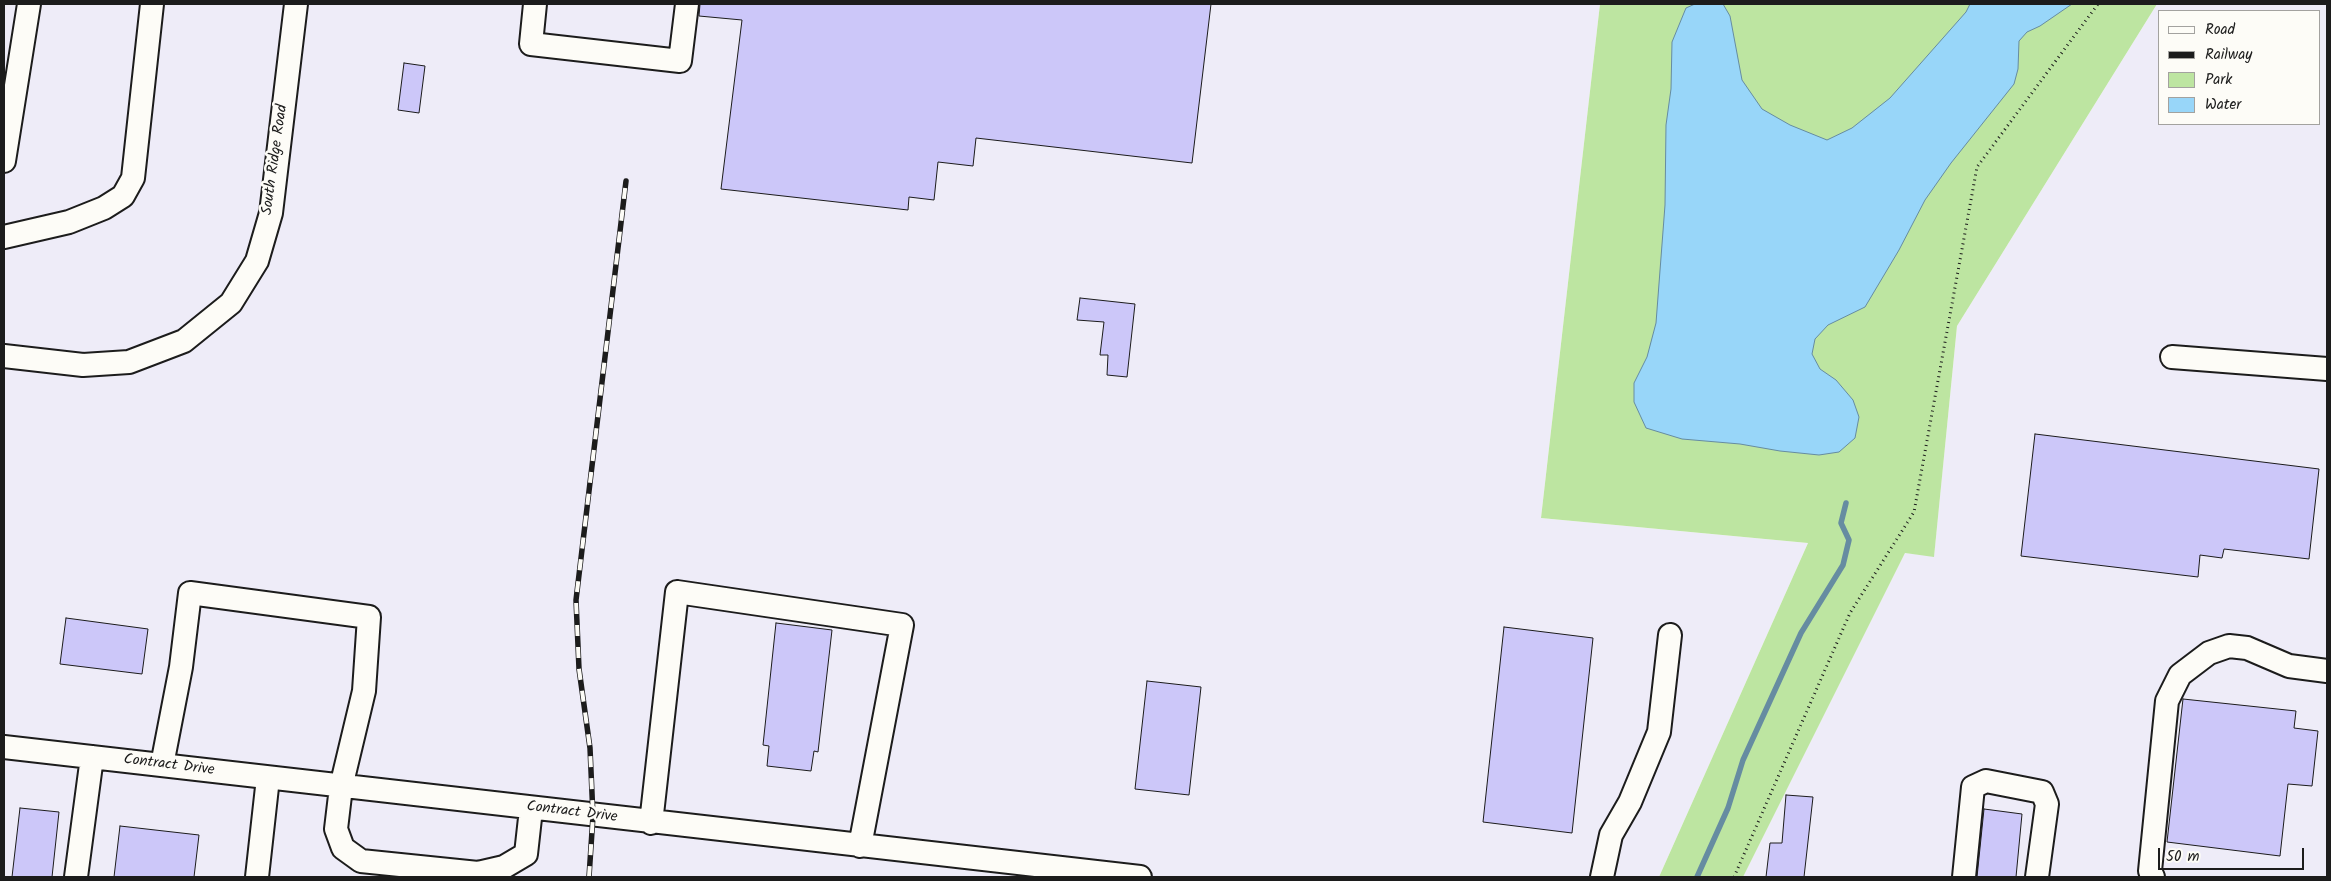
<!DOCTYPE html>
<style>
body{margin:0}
#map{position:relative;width:2331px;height:881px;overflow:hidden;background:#fdfcf7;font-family:Kalam,sans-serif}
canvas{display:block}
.frame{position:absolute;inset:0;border:5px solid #1c1c1c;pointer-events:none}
.legend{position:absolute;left:2158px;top:10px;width:162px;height:115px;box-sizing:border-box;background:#fdfcf7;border:1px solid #a3a29f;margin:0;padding:6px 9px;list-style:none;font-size:15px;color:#1c1c1c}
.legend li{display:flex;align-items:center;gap:10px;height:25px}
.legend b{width:25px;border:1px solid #a3a29f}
.scale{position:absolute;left:2158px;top:848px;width:146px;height:22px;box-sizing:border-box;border:2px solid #1c1c1c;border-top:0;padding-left:6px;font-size:15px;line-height:18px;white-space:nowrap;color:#1c1c1c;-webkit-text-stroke:4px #fdfcf7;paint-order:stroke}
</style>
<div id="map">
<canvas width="2331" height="881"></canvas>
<div class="frame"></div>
<ul class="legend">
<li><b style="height:6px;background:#fdfcf7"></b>Road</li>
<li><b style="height:6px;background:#1c1c1c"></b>Railway</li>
<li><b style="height:14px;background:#bde5a1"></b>Park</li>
<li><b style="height:14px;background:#98d6f9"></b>Water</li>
</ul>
<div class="scale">50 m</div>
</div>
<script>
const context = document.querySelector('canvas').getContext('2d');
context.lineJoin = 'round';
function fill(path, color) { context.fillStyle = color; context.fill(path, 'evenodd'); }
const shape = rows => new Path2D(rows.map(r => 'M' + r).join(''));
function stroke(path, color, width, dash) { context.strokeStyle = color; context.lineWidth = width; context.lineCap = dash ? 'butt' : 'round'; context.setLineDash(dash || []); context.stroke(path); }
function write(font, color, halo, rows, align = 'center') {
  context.font = font + ' Kalam,sans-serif'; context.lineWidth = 5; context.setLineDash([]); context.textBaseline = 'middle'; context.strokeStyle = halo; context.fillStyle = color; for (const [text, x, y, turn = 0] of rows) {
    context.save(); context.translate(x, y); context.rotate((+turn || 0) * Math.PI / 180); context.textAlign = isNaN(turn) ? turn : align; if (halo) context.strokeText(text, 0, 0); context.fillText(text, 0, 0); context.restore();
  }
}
const built = shape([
 [4,4,1600,4,1541,518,1808,543,1659,877,4,877],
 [2157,4,2327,4,2327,877,1743,877,1905,553,1934,556,1957,326],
 [2160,11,2320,11,2320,124,2160,124]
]);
const green = shape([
 [1600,4,2157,4,1957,326,1934,557,1905,553,1743,877,1659,877,1808,543,1541,518]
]);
const water = shape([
 [1695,4,1723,4,1730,16,1742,80,1762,109,1790,125,1827,140,1852,128,1890,98,1966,12,1970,4,2072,4,2040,26,2027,32,2019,41,2018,69,2014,84,1951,163,1925,200,1899,250,1865,307,1828,325,1815,339,1812,354,1820,369,1836,380,1853,400,1859,417,1855,438,1839,452,1819,455,1780,451,1740,444,1682,439,1646,428,1634,402,1634,383,1647,357,1656,323,1665,205,1666,125,1671,89,1672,42,1686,8,1695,4]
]);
const stream = shape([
 [1697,877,1728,808,1743,760,1801,633,1843,565,1849,540,1841,523,1846,503]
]);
const building = shape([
 [700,4,1211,4,1192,163,976,138,973,166,938,162,934,200,909,197,908,210,721,189,742,20,699,16,700,4],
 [404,63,425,66,419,113,398,110,404,63],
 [1080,298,1135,304,1127,377,1107,375,1108,355,1100,355,1104,322,1077,320,1080,298],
 [2035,434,2319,469,2309,559,2224,549,2222,558,2200,555,2198,577,2021,556,2035,434],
 [66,618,148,629,142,674,60,664,66,618],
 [776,623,832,630,818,752,814,751,811,771,767,766,769,746,763,745,776,623],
 [1504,627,1593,638,1572,833,1483,822,1504,627],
 [1147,681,1201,687,1189,795,1135,789,1147,681],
 [2183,699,2296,711,2294,728,2318,731,2312,786,2288,784,2280,856,2167,842,2183,699],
 [1786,795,1813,797,1804,877,1766,877,1770,843,1782,843,1786,795],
 [20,808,59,812,52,877,12,877,20,808],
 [1984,809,2022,814,2016,877,1977,877,1984,809],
 [120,826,199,835,194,877,114,877,120,826]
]);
const path = shape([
 [1734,877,1850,613,1914,512,1977,167,2098,4]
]);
const minor = shape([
 [535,4,531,44,680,61,687,4],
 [4,161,29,4],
 [4,237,69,222,104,208,123,196,133,178,152,4],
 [4,356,83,365,129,362,184,341,231,303,257,261,271,213,296,4],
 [2172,357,2327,369],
 [4,747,1140,877],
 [162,765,181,667,190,593,369,617,364,691,341,787,336,829,343,848,361,861,478,873,504,867,526,854,531,809],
 [651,823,677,592,902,625,860,846],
 [76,877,92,757],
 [257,877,268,778],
 [1602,877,1611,835,1630,802,1659,732,1670,635],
 [1964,877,1973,787,1986,781,2042,792,2047,804,2037,877],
 [2153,877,2150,871,2167,701,2180,675,2209,653,2229,646,2247,648,2289,666,2327,671]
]);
const rail = shape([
 [589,877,593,816,590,748,579,669,576,600,626,181]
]);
const streetNames = [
 ["South Ridge Road",276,160,-82],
 ["Contract Drive",169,766,7],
 ["Contract Drive",572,813,7]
];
fill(built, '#eeecf8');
fill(green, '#bde5a1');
fill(water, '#98d6f9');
stroke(water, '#668ca1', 1);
stroke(stream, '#668ca1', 5.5);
fill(building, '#ccc7f9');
stroke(building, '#1c1c1c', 1);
stroke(minor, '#1c1c1c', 26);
stroke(path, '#1c1c1c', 3, [1, 4]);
stroke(minor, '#fdfcf7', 22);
stroke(rail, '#1c1c1c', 5.5);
stroke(rail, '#fdfcf7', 4, [11]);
write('15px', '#1c1c1c', '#fdfcf7', streetNames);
</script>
